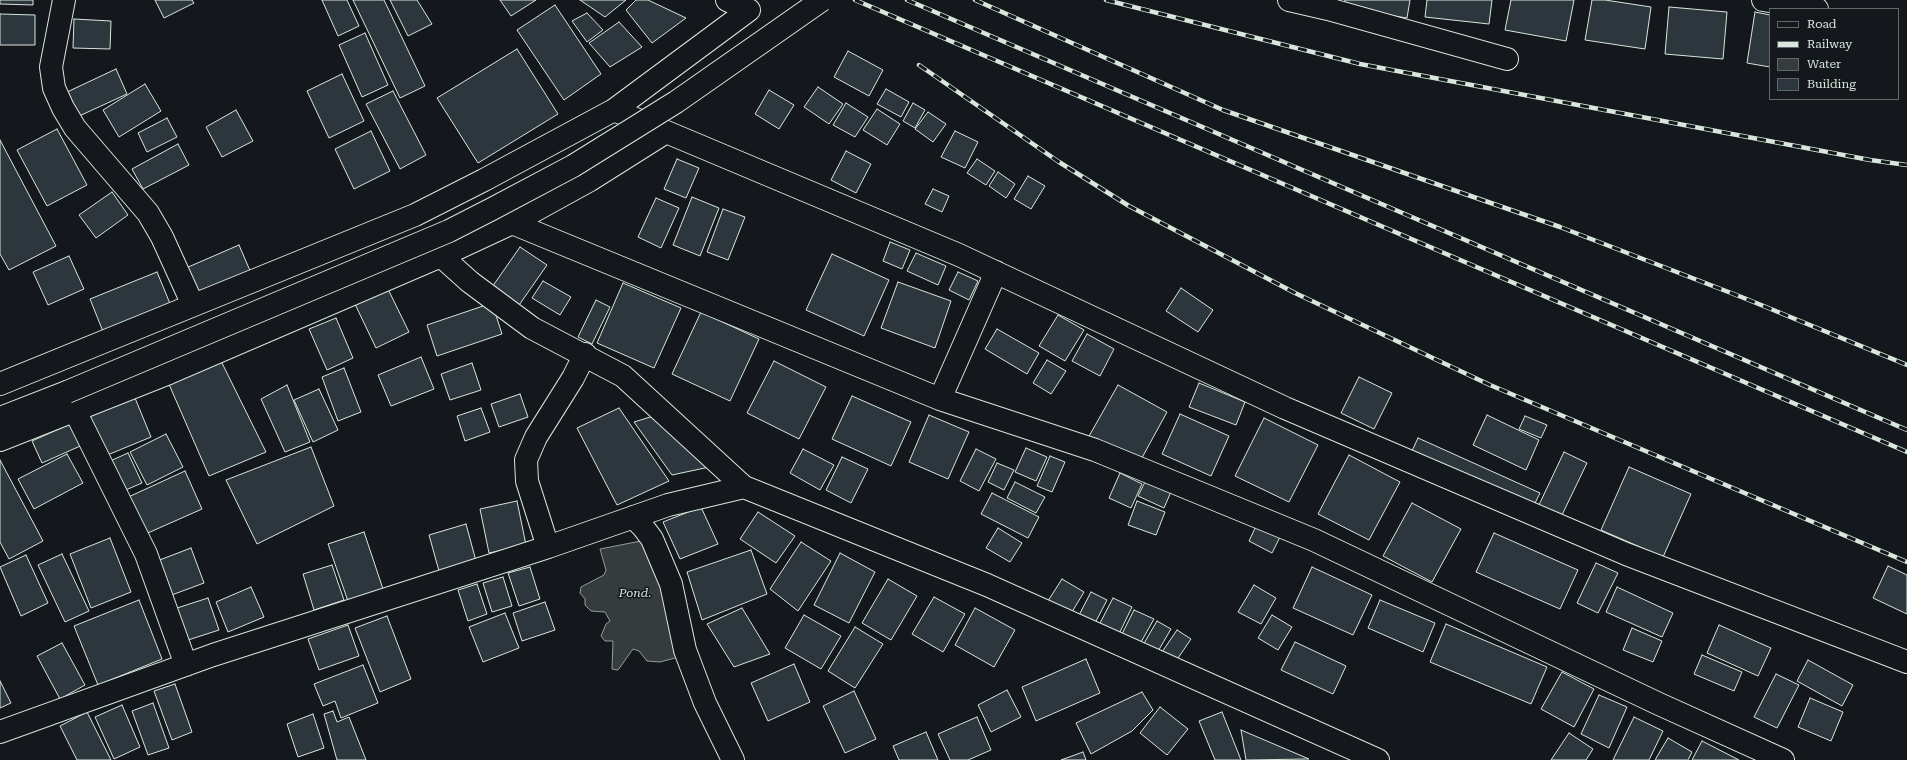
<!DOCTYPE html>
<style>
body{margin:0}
#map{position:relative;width:1907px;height:760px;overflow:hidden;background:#14181c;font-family:"Roboto Serif",serif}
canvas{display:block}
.legend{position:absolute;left:1769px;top:8px;width:130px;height:92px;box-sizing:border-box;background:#14181c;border:1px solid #626a69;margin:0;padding:5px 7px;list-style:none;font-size:12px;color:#d8e6dc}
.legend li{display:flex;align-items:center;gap:8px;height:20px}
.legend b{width:20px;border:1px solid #626a69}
</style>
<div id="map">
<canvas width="1907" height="760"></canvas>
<ul class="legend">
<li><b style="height:5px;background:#14181c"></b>Road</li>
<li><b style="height:5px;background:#d8e6dc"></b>Railway</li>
<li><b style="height:11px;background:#363b3e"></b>Water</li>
<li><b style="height:11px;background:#2c363c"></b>Building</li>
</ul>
</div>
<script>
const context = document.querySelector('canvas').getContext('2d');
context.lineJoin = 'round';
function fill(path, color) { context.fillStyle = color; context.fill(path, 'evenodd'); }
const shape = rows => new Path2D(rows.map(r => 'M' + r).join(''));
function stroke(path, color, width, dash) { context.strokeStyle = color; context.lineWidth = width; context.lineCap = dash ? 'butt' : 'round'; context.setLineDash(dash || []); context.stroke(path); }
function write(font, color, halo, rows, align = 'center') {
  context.font = font + ' "Roboto Serif",serif'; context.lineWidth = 3; context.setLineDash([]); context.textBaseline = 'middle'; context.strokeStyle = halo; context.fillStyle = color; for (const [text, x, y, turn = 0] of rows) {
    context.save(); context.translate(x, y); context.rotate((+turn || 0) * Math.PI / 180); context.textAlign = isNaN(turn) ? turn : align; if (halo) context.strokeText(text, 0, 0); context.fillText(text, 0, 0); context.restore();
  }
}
const water = shape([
 [641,541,652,548,685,650,675,658,660,662,647,661,639,651,633,649,618,670,612,669,613,641,605,641,601,636,606,624,610,621,605,612,591,611,585,605,585,599,580,593,581,587,604,575,606,570,600,549,641,541]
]);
const building = shape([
 [0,0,33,0,33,5,0,4,0,0],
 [155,0,192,0,194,3,164,18,155,0],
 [322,0,347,0,359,26,338,36,322,0],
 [353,0,384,0,425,86,400,98,353,0],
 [390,0,417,0,432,24,408,36,390,0],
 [500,0,536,0,511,16,500,0],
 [580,0,626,0,605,17,580,0],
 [636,0,648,0,686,18,652,43,626,10,636,0],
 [1345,0,1410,0,1407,18,1344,8,1345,0],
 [1427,0,1492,0,1489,24,1425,17,1427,0],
 [1511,0,1574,0,1566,41,1505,30,1511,0],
 [1592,0,1605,0,1651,7,1645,49,1585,40,1592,0],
 [555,5,601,74,564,100,517,30,555,5],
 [1669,7,1727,12,1723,59,1665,54,1669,7],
 [1755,12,1770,15,1770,67,1747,63,1755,12],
 [587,13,603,30,587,42,572,21,587,13],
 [0,14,35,15,35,45,0,45,0,14],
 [74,19,111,21,110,49,73,48,74,19],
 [619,22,642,47,610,67,589,43,619,22],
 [365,33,388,85,362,97,339,45,365,33],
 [517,49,558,114,478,163,437,98,517,49],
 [848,51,883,70,869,96,834,77,848,51],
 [116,69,127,94,77,117,65,93,116,69],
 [342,74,364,121,329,138,307,91,342,74],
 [145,84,161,111,119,137,103,110,145,84],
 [818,87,843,104,829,124,804,107,818,87],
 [886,89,909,102,901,117,877,104,886,89],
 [769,90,794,105,779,129,755,114,769,90],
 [393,91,426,155,400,169,366,104,393,91],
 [846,103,868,117,855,137,833,125,846,103],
 [913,103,925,110,915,128,903,121,913,103],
 [877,109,900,124,887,145,863,130,877,109],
 [236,110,253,141,222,157,206,127,236,110],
 [928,112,946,124,933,142,915,129,928,112],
 [167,118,177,137,147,152,138,133,167,118],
 [57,129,87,185,47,206,17,150,57,129],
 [371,131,390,171,354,189,335,149,371,131],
 [955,131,978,142,965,168,941,157,955,131],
 [0,140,56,246,9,270,0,254,0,140],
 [178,144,189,165,143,189,132,169,178,144],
 [846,151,871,164,856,193,831,180,846,151],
 [677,159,699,168,686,198,664,189,677,159],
 [977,159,995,171,986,185,967,173,977,159],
 [998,172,1015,184,1006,198,989,186,998,172],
 [1028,176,1045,186,1031,209,1014,199,1028,176],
 [933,189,949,196,942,212,925,204,933,189],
 [112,192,128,215,96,238,79,215,112,192],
 [692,197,719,208,700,256,673,245,692,197],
 [656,198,679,208,661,248,638,237,656,198],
 [723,209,745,217,728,260,707,252,723,209],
 [890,242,910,250,902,269,883,261,890,242],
 [239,245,251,273,198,296,186,268,239,245],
 [520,247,547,265,517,308,490,290,520,247],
 [916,253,946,266,938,285,907,271,916,253],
 [832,254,889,280,864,336,806,310,832,254],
 [69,256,84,289,48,305,33,272,69,256],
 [157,272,171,306,104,334,90,299,157,272],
 [958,272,978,281,969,300,949,290,958,272],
 [543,281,571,297,560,315,532,298,543,281],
 [898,282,951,301,935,348,881,328,898,282],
 [623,283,681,308,654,368,597,343,623,283],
 [387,287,409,332,376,348,354,302,387,287],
 [1181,288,1213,310,1198,332,1166,311,1181,288],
 [596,300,610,307,592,344,578,337,596,300],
 [492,303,502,334,437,356,427,325,492,303],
 [701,312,759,339,730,401,672,374,701,312],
 [1058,315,1084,330,1065,361,1039,346,1058,315],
 [336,318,353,358,327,370,309,329,336,318],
 [997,329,1039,353,1027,374,985,349,997,329],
 [1087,334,1114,349,1100,376,1072,361,1087,334],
 [421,357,434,389,391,406,378,375,421,357],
 [1047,360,1066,371,1051,394,1033,383,1047,360],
 [221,361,266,452,209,476,168,382,221,361],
 [774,361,826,387,799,439,747,413,774,361],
 [472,363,481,390,450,400,441,374,472,363],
 [344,368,361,412,338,421,322,377,344,368],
 [1359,377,1392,393,1374,429,1341,413,1359,377],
 [1199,383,1245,402,1236,425,1189,407,1199,383],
 [287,385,310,442,285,452,261,399,287,385],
 [1118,385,1167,412,1138,465,1088,438,1118,385],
 [319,389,338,430,313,442,294,400,319,389],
 [520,394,528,417,499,427,491,404,520,394],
 [852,396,911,422,891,466,832,439,852,396],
 [135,398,151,437,105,456,88,417,135,398],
 [481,408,490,432,465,441,457,416,481,408],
 [619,408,669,481,617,505,577,428,619,408],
 [660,414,714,466,672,475,634,422,660,414],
 [1180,414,1229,436,1211,476,1162,454,1180,414],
 [929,415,969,432,948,479,909,462,929,415],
 [1487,415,1539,440,1526,470,1473,445,1487,415],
 [1525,416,1547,425,1541,438,1519,429,1525,416],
 [1264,418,1318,445,1289,502,1235,476,1264,418],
 [77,421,87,443,42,463,32,441,77,421],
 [166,434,183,467,147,485,130,452,166,434],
 [1418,438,1540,493,1533,507,1411,453,1418,438],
 [311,447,334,506,257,544,226,480,311,447],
 [1026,448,1047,457,1036,481,1015,472,1026,448],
 [803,449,834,465,820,490,790,473,803,449],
 [976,449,996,459,979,491,960,481,976,449],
 [1564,452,1587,463,1561,517,1538,507,1564,452],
 [128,453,142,483,121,492,108,462,128,453],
 [67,454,83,483,34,509,18,479,67,454],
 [1349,455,1400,482,1369,540,1318,514,1349,455],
 [1050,456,1065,462,1052,492,1037,486,1050,456],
 [842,457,868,469,851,503,826,490,842,457],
 [0,460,43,541,9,559,0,542,0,460],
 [997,463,1014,470,1004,490,988,482,997,463],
 [1629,467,1691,494,1663,557,1601,530,1629,467],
 [185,471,202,509,141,536,124,499,185,471],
 [1120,473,1142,484,1131,508,1109,498,1120,473],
 [1148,476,1173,487,1164,508,1138,496,1148,476],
 [1015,482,1045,497,1036,513,1007,498,1015,482],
 [992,493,1039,517,1028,538,981,514,992,493],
 [517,501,526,545,489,553,480,509,517,501],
 [1137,501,1165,512,1156,535,1128,525,1137,501],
 [1412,503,1461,529,1432,582,1383,556,1412,503],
 [701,507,718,544,680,559,663,522,701,507],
 [758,512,795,536,776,563,740,539,758,512],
 [466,524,476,561,439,571,429,535,466,524],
 [1257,524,1281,535,1272,553,1249,541,1257,524],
 [998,528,1022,543,1010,562,986,548,998,528],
 [364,532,384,592,349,604,328,544,364,532],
 [1494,533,1578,570,1560,609,1476,572,1494,533],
 [110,538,131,592,91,608,70,554,110,538],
 [801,542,831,561,798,611,770,589,801,542],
 [191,548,204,583,169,596,157,561,191,548],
 [751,550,767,594,702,620,687,572,751,550],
 [840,553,875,572,849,623,814,605,840,553],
 [62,554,89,611,65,622,38,565,62,554],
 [26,555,48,603,21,616,0,567,26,555],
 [1596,563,1618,573,1598,613,1577,603,1596,563],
 [332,565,344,600,314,610,303,574,332,565],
 [1888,566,1907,575,1907,614,1873,598,1888,566],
 [530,567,540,599,519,606,508,573,530,567],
 [1312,567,1372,595,1353,635,1293,608,1312,567],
 [503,577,512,606,492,612,483,583,503,577],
 [888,579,917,596,891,640,862,623,888,579],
 [1062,579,1084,592,1069,617,1046,604,1062,579],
 [477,584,487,614,468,621,458,590,477,584],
 [1254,585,1276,598,1261,624,1238,612,1254,585],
 [251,587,264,617,228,632,216,602,251,587],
 [1617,587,1673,613,1662,637,1606,612,1617,587],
 [1091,592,1107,600,1093,627,1077,619,1091,592],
 [934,597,965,614,943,652,912,634,934,597],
 [208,598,219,630,185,641,174,609,208,598],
 [1113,598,1132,607,1118,636,1098,627,1113,598],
 [139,600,162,659,98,685,74,626,139,600],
 [1380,600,1435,623,1423,652,1368,628,1380,600],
 [545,602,555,630,522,641,513,613,545,602],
 [742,608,770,654,734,667,707,624,742,608],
 [975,608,1015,630,994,667,955,645,975,608],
 [1134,610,1154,619,1140,644,1122,634,1134,610],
 [505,613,519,648,483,662,469,627,505,613],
 [804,615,841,636,821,669,785,648,804,615],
 [1272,615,1292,627,1278,650,1258,638,1272,615],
 [387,616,411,679,380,692,355,628,387,616],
 [1157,621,1171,629,1157,653,1143,645,1157,621],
 [1446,624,1547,667,1531,704,1430,662,1446,624],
 [348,625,359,656,319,670,308,639,348,625],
 [1719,625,1771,648,1758,676,1707,653,1719,625],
 [855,627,883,644,855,688,828,671,855,627],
 [1632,628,1662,641,1653,662,1623,650,1632,628],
 [1177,630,1191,639,1176,661,1162,652,1177,630],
 [1295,642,1346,666,1333,694,1281,670,1295,642],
 [62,643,85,685,60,699,37,656,62,643],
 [1702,655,1742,672,1734,691,1694,674,1702,655],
 [1086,659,1100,693,1036,721,1022,687,1086,659],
 [1808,660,1853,685,1842,706,1797,681,1808,660],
 [794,664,810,702,768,721,751,683,794,664],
 [363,665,378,703,341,718,335,701,323,706,314,684,363,665],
 [1562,672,1594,689,1574,727,1541,709,1562,672],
 [1776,674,1799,685,1777,728,1754,717,1776,674],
 [0,681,11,703,0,708,0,681],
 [175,684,192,732,172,740,154,691,175,684],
 [1007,690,1021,717,991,732,978,705,1007,690],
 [854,691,876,739,845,753,823,706,854,691],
 [1142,692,1153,710,1132,731,1091,754,1076,723,1142,692],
 [1599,695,1627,707,1609,748,1581,734,1599,695],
 [1810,698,1843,712,1831,741,1798,727,1810,698],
 [153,703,169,748,148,755,132,711,153,703],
 [122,705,140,747,114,759,95,717,122,705],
 [1160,707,1188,729,1167,755,1140,733,1160,707],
 [333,711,337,722,349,717,366,760,337,760,324,714,333,711],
 [87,712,111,760,77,760,60,726,87,712],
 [1222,712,1241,760,1215,760,1199,721,1222,712],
 [313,714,324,748,298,757,287,724,313,714],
 [977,717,991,750,968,760,950,760,938,734,977,717],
 [1634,717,1663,731,1649,760,1613,760,1634,717],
 [1241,730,1309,759,1246,760,1241,730],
 [926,732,938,760,899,760,893,746,926,732],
 [1569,733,1593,749,1586,760,1551,760,1569,733],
 [1668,738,1692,752,1688,760,1655,760,1668,738],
 [1702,741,1739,760,1692,760,1702,741],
 [1083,752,1086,760,1061,760,1083,752]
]);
const minor = shape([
 [64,0,51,67,54,88,63,108,75,128,148,213,162,237,193,305],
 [1289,0,1328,9,1507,59],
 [1763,0,1817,9],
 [614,110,749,10,727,0],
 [512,223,940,399,1095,450,1314,540,1659,704,1783,760],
 [441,256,470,282,532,328,623,376,744,487,987,585,1378,760],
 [0,384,415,215,484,180,614,110,959,255,1285,408,1626,554,1907,662],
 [940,399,996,272],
 [75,411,146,554,186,665],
 [0,440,169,373,441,256,512,223,590,180,666,132],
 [633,517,643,527,652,539,671,584,685,650,705,703,733,760],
 [548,547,527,481,526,460,536,437,573,378,585,354],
 [0,732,213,655,548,547,668,505,744,487]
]);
const major = shape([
 [0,418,67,392]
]);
const rail = shape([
 [855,0,1907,452],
 [907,0,1907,430],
 [975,0,1223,110,1560,227,1744,298,1907,365],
 [1106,0,1360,64,1870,160,1907,165],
 [919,65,1059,162,1129,206,1295,293,1490,385,1907,562]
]);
const majorBridge = shape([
 [67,392,449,231,492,209,573,166,676,102,822,0]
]);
const waterNames = [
 ["Pond.",635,593]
];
fill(water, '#363b3e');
stroke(water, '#939e99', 1);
fill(building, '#2c363c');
stroke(building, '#d8e6dc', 1);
stroke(minor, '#d8e6dc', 24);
stroke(major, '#d8e6dc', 24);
stroke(minor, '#14181c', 22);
stroke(major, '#14181c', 22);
stroke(rail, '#d8e6dc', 4.5);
stroke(rail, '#14181c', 3, [9]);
stroke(majorBridge, '#d8e6dc', 24, []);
stroke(majorBridge, '#14181c', 22);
write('italic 12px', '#d8e6dc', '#14181c', waterNames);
</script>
